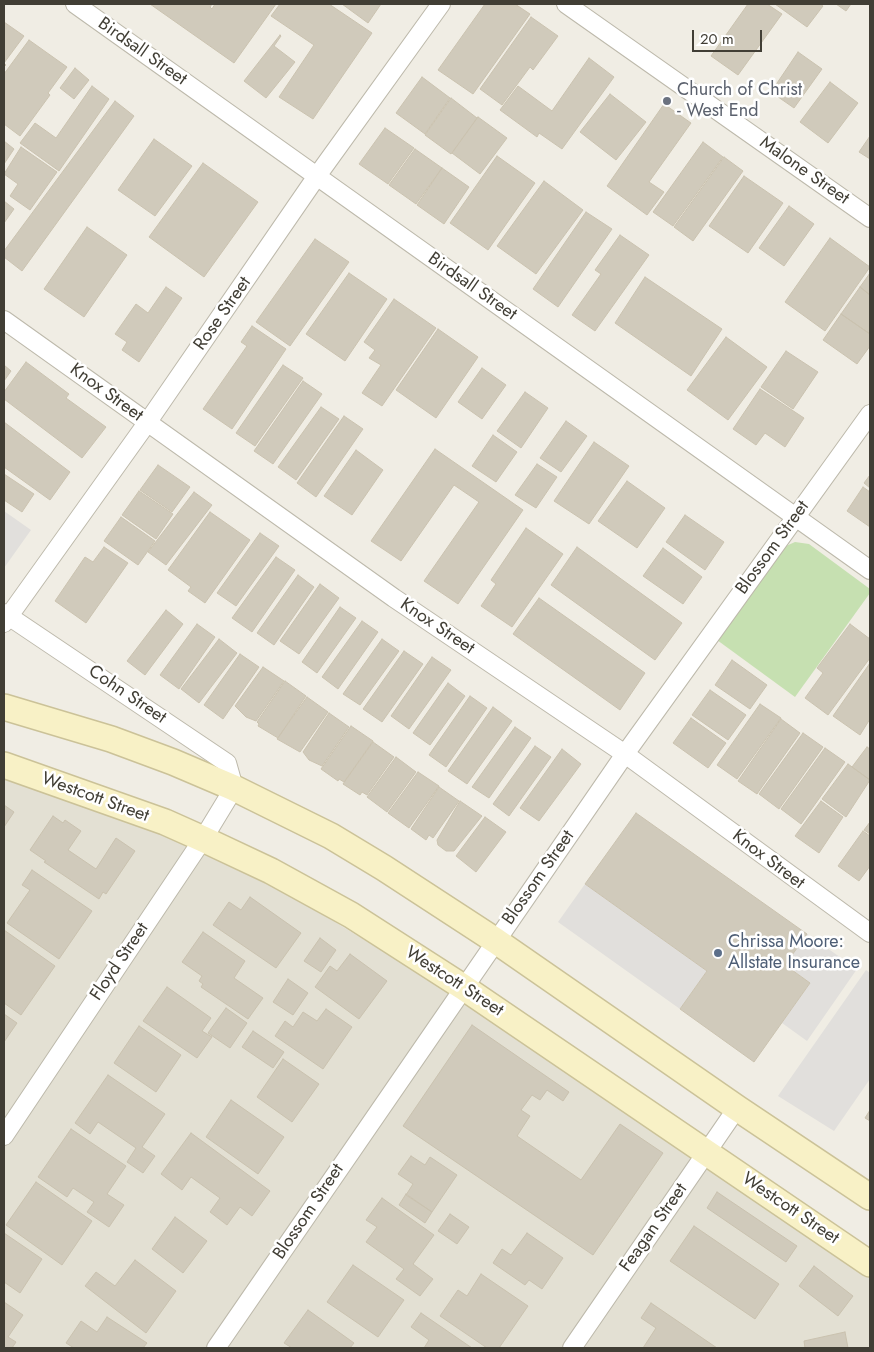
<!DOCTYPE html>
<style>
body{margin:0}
#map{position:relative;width:874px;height:1352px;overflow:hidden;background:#f0ede4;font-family:Jost,sans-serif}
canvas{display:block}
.frame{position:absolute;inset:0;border:5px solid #413e35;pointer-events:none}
.scale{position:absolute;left:692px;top:30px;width:70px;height:22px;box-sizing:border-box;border:2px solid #413e35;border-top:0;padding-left:6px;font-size:15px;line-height:18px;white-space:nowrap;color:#413e35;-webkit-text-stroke:4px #fff;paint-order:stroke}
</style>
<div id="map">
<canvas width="874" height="1352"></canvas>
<div class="frame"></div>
<div class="scale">20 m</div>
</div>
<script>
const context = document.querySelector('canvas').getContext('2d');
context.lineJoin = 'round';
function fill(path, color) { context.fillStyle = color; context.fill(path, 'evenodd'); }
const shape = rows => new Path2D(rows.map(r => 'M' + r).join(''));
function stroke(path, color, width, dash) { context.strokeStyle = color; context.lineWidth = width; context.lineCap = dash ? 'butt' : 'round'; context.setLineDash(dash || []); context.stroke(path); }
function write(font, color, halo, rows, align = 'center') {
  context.font = font + ' Jost,sans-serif'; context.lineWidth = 5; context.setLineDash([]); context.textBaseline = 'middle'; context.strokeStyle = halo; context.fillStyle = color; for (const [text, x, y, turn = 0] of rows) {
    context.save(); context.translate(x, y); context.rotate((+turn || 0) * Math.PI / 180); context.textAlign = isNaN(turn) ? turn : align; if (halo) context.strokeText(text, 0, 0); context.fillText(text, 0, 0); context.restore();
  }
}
const residential = shape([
 [4,777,56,793,166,836,292,896,414,970,870,1277,870,1348,4,1348]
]);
const green = shape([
 [795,542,809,544,870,589,870,593,795,697,717,640,786,546]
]);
const parking = shape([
 [4,511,31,530,4,568],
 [585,884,707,971,680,1009,558,922],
 [807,934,857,969,807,1041,782,1023,810,983,785,965],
 [866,970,870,973,870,1079,834,1131,778,1096]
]);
const building = shape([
 [150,4,212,4,210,7,212,9,215,4,276,4,234,63,150,4],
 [280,4,329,4,372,33,313,119,279,97,314,45,271,16,280,4],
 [342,4,381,4,368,23,342,4],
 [485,4,515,4,530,14,473,94,438,70,485,4],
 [748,4,767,4,782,14,738,75,711,56,748,4],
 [775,4,820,4,823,6,807,27,775,4],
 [836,4,851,4,846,11,836,4],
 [531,17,558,36,533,70,530,67,502,105,480,89,531,17],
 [4,22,24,36,4,63,6,65,4,67,4,22],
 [280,35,281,36,274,46,295,62,266,98,244,81,280,35],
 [29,40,67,67,48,93,50,95,20,136,4,124,4,74,29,40],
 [798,52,822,69,794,108,771,92,798,52],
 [589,58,614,77,562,149,539,133,537,137,500,110,518,86,552,111,589,58],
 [75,68,89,80,74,99,60,88,75,68],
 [422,77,450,98,425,134,396,113,422,77],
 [830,82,858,103,828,143,800,122,830,82],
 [92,86,109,99,59,171,20,143,35,123,56,138,92,86],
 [610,94,646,122,616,160,580,132,610,94],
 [451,98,477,118,451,154,425,135,451,98],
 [115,101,134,116,22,271,4,257,4,251,115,101],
 [664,104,691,123,649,182,664,192,647,215,607,186,664,104],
 [478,117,507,138,480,174,452,153,478,117],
 [385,128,414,148,388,184,359,164,385,128],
 [870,136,870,159,859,152,870,136],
 [154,139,192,166,155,216,118,190,154,139],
 [4,141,14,149,4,164,4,141],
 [703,142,723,157,673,226,653,212,703,142],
 [21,147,57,172,30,210,10,196,18,184,4,174,21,147],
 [415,149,442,168,416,204,389,185,415,149],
 [497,156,535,183,488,250,450,223,497,156],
 [724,157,743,171,693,241,674,227,724,157],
 [203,163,258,202,204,277,149,237,203,163],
 [442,168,469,187,444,224,417,205,442,168],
 [744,176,783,203,748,253,709,226,744,176],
 [544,181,583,210,536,274,497,246,544,181],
 [4,201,14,209,4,223,4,201],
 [789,206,814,224,784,266,759,248,789,206],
 [586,212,612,229,558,307,533,289,586,212],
 [87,227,127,255,84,317,44,289,87,227],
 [620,235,649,255,595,331,572,315,601,274,595,270,620,235],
 [830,238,870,267,825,331,785,302,830,238],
 [315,239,349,262,290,346,256,322,315,239],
 [349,273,387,299,345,361,306,334,349,273],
 [870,273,870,295,860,287,870,273],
 [645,277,722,329,691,376,615,323,645,277],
 [166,287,182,298,139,362,122,350,127,342,115,334,136,304,148,313,166,287],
 [860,287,870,295,870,334,841,314,860,287],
 [394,299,436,328,382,406,362,393,381,365,369,358,375,350,364,342,394,299],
 [841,314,870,334,870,346,857,364,823,340,841,314],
 [252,326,286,349,232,429,203,409,247,346,241,342,252,326],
 [438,329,478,357,436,418,396,390,438,329],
 [726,337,767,367,728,420,687,390,726,337],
 [786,351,818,372,793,409,761,387,786,351],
 [26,362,69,394,66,398,106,427,82,458,4,399,4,392,26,362],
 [4,365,11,371,4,381,4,365],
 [283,365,303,378,255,446,236,433,283,365],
 [482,368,506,385,482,419,458,402,482,368],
 [303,381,322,394,273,464,254,451,303,381],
 [760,389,804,418,785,447,765,433,756,445,733,429,760,389],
 [525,392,548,408,521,448,497,431,525,392],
 [321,407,339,419,296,480,278,467,321,407],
 [344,416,363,429,316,497,297,483,344,416],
 [566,421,587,436,561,472,540,458,566,421],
 [4,422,70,472,50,500,4,467,4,422],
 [493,435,517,452,496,482,472,466,493,435],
 [594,442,629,466,589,524,554,501,594,442],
 [435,449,523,510,458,604,424,581,479,502,454,485,401,561,371,541,435,449],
 [356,450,383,470,352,515,324,496,356,450],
 [537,464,557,477,536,508,515,495,537,464],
 [158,465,190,487,172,512,140,490,158,465],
 [4,474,34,494,22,512,4,500,4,474],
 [870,475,870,488,864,483,870,475],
 [627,481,665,508,637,548,598,521,627,481],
 [863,487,870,492,870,527,847,511,863,487],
 [139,491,173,514,156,539,122,515,139,491],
 [194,492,212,505,166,565,148,552,194,492],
 [210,512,250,540,205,603,188,591,191,587,168,570,210,512],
 [685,515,724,542,705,570,666,542,685,515],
 [121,517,155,541,138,565,104,541,121,517],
 [526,528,563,554,512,627,481,606,496,584,491,580,526,528],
 [260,533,279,546,236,606,217,593,260,533],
 [104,547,128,563,86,623,55,601,85,557,93,562,104,547],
 [577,547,682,623,655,660,551,585,577,547],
 [663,548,702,577,683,604,643,576,663,548],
 [276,557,295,570,252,632,232,618,276,557],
 [298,575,314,587,274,645,257,633,298,575],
 [320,584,339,598,299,654,280,641,320,584],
 [539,598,645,673,620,710,513,634,539,598],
 [340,607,356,618,317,673,302,662,340,607],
 [166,610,183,624,145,675,127,661,166,610],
 [362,621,378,632,338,689,322,677,362,621],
 [197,624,215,637,179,689,160,675,197,624],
 [850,624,870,639,870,658,828,715,805,698,823,673,817,668,850,624],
 [219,639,237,653,199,703,181,689,219,639],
 [382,639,399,651,360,705,343,694,382,639],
 [404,651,423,664,382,722,363,709,404,651],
 [240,654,259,667,223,719,204,705,240,654],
 [432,657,451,670,409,729,391,716,432,657],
 [732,660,767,685,750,709,715,685,732,660],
 [870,663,870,719,860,735,833,716,870,663],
 [263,667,284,681,256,721,246,717,235,706,263,667],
 [285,681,306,696,278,738,258,726,259,724,257,722,285,681],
 [448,683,465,696,430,745,413,733,448,683],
 [710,690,746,715,728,740,692,715,710,690],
 [470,696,487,708,446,767,429,755,470,696],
 [307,697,328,712,300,752,277,739,307,697],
 [760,704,781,718,737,779,717,765,760,704],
 [493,707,512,721,467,784,448,771,493,707],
 [329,713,349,727,322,766,309,760,303,752,329,713],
 [691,718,726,743,708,768,673,743,691,718],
 [781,719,800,733,757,794,738,781,781,719],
 [351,726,373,741,344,782,339,779,338,781,321,769,351,726],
 [515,727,531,738,489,798,472,787,515,727],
 [803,733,823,747,779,809,759,794,803,733],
 [373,742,394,757,367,795,362,792,360,795,343,784,373,742],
 [535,746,551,757,509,816,493,804,535,746],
 [867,747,870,749,870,780,852,767,867,747],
 [825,748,845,762,801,824,781,809,825,748],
 [562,749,581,764,539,821,520,808,562,749],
 [396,757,416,772,387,812,367,797,396,757],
 [848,764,870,780,846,817,822,799,848,764],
 [418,772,439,786,409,828,388,813,418,772],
 [439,787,459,801,433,838,429,835,426,840,411,829,439,787],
 [460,801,482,816,454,851,446,851,438,845,437,840,460,801],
 [821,801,843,817,819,853,795,836,821,801],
 [4,805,14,812,4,827,4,805],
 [636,813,807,934,785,965,810,983,754,1062,680,1009,707,971,585,884,636,813],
 [53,816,63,823,65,820,81,831,68,850,96,869,116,838,135,851,106,894,103,892,99,899,44,862,46,861,30,850,53,816],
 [485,817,506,832,476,872,456,856,485,817],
 [870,822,870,834,864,830,870,822],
 [863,831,870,836,870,866,859,881,838,866,863,831],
 [32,870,92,911,59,959,7,923,30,890,22,885,32,870],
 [250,897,301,933,276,968,213,925,229,902,241,910,250,897],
 [4,930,55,966,21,1015,4,1003,4,930],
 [203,932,245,961,234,978,263,998,248,1019,201,987,203,984,199,981,202,976,182,962,203,932],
 [320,938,336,950,321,972,304,961,320,938],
 [350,954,387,981,359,1019,315,987,330,966,337,971,350,954],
 [288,979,308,993,293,1015,273,1002,288,979],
 [167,987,211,1018,202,1031,212,1037,197,1058,143,1021,167,987],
 [226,1008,247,1023,230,1048,208,1033,226,1008],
 [326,1009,352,1027,323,1069,275,1036,285,1021,293,1027,303,1012,317,1021,326,1009],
 [4,1014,17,1023,4,1042,4,1014],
 [472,1025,569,1092,563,1101,547,1090,540,1100,532,1095,521,1110,530,1116,517,1136,581,1180,620,1124,663,1153,593,1255,403,1126,472,1025],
 [139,1026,181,1055,156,1092,114,1063,139,1026],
 [253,1031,284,1052,273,1068,242,1047,253,1031],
 [283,1059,319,1084,292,1122,257,1097,283,1059],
 [108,1075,165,1114,142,1147,155,1156,143,1173,127,1162,136,1148,98,1122,90,1134,75,1123,108,1075],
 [231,1100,284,1137,258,1174,206,1137,231,1100],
 [870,1110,870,1121,865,1118,870,1110],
 [71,1129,126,1166,107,1194,124,1205,109,1227,87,1212,94,1202,73,1188,67,1197,38,1177,71,1129],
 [191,1133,270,1191,252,1216,240,1207,227,1225,210,1212,220,1198,191,1177,182,1190,161,1174,191,1133],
 [411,1156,425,1165,430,1157,457,1175,432,1212,406,1195,413,1184,398,1174,411,1156],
 [36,1182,92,1221,62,1265,6,1225,36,1182],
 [717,1192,797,1246,786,1262,707,1208,717,1192],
 [406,1194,432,1212,425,1223,399,1205,406,1194],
 [382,1198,434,1235,413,1264,433,1279,420,1296,396,1279,404,1269,366,1242,377,1227,366,1220,382,1198],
 [450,1214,469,1227,457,1244,438,1231,450,1214],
 [175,1217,207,1241,183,1273,152,1249,175,1217],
 [694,1226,779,1284,755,1319,670,1261,694,1226],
 [4,1233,42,1259,20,1293,4,1282,4,1233],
 [527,1233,563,1258,542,1289,529,1280,525,1285,493,1263,502,1249,511,1255,527,1233],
 [135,1260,176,1291,146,1333,85,1286,96,1272,115,1286,135,1260],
 [353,1265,404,1300,378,1337,327,1302,353,1265],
 [814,1266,853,1296,838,1316,799,1286,814,1266],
 [481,1274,528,1306,499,1348,487,1348,440,1316,458,1290,467,1296,481,1274],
 [4,1302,23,1315,8,1337,16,1342,12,1348,4,1348,4,1302],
 [651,1303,717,1348,643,1348,656,1328,641,1318,651,1303],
 [308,1310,354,1343,350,1348,292,1348,284,1343,308,1310],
 [421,1313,472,1348,424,1348,429,1340,411,1327,421,1313],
 [107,1317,147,1343,143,1348,74,1348,66,1343,81,1321,97,1332,107,1317],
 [845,1332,848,1348,805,1348,804,1341,845,1332]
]);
const minor = shape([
 [75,4,870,570],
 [566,4,870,218],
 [4,320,394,598,625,754,870,933],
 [4,613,227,763,234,788,203,839,4,1136],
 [4,623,147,423,317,176,441,4],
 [216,1348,625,754,870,414],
 [572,1348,737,1108]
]);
const secondary = shape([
 [4,707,111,739,173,762,234,788,331,836,384,868,496,941,737,1108,870,1197],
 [4,765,165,822,203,839,271,871,351,915,463,987,870,1264]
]);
const markers = [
 [667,101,5,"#6b7280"],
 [718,953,5,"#5c6f8a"]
];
const streetNames = [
 ["Birdsall Street",142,52,35],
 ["Malone Street",804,171,35],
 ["Birdsall Street",472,287,35],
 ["Rose Street",223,314,-55],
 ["Knox Street",106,393,36],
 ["Blossom Street",773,548,-54],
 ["Knox Street",437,627,34],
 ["Cohn Street",127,695,34],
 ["Westcott Street",95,798,20],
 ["Knox Street",768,860,37],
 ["Blossom Street",539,878,-55],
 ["Floyd Street",120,962,-56],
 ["Westcott Street",454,982,33],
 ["Westcott Street",790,1209,34],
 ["Blossom Street",309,1212,-56],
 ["Feagan Street",654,1228,-55]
];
const worshipNames = [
 ["Church of Christ",677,91],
 ["- West End",677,112]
];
const serviceNames = [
 ["Chrissa Moore:",728,943],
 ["Allstate Insurance",728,964]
];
fill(residential, '#e3e0d3');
fill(green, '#c6e0b1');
fill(parking, '#e1dfdc');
fill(building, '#d0cabb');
stroke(building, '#cac2af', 1);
stroke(minor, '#bdb9ab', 20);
stroke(secondary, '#cbc298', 28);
stroke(minor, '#fff', 18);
stroke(secondary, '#f8f1c6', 25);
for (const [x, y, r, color] of markers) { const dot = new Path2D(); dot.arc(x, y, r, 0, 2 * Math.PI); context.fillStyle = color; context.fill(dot); stroke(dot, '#fff', 2); }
write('18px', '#413e35', '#fff', streetNames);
write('18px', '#5b616d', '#fff', worshipNames, 'left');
write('18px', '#4e5e75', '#fff', serviceNames, 'left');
</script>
